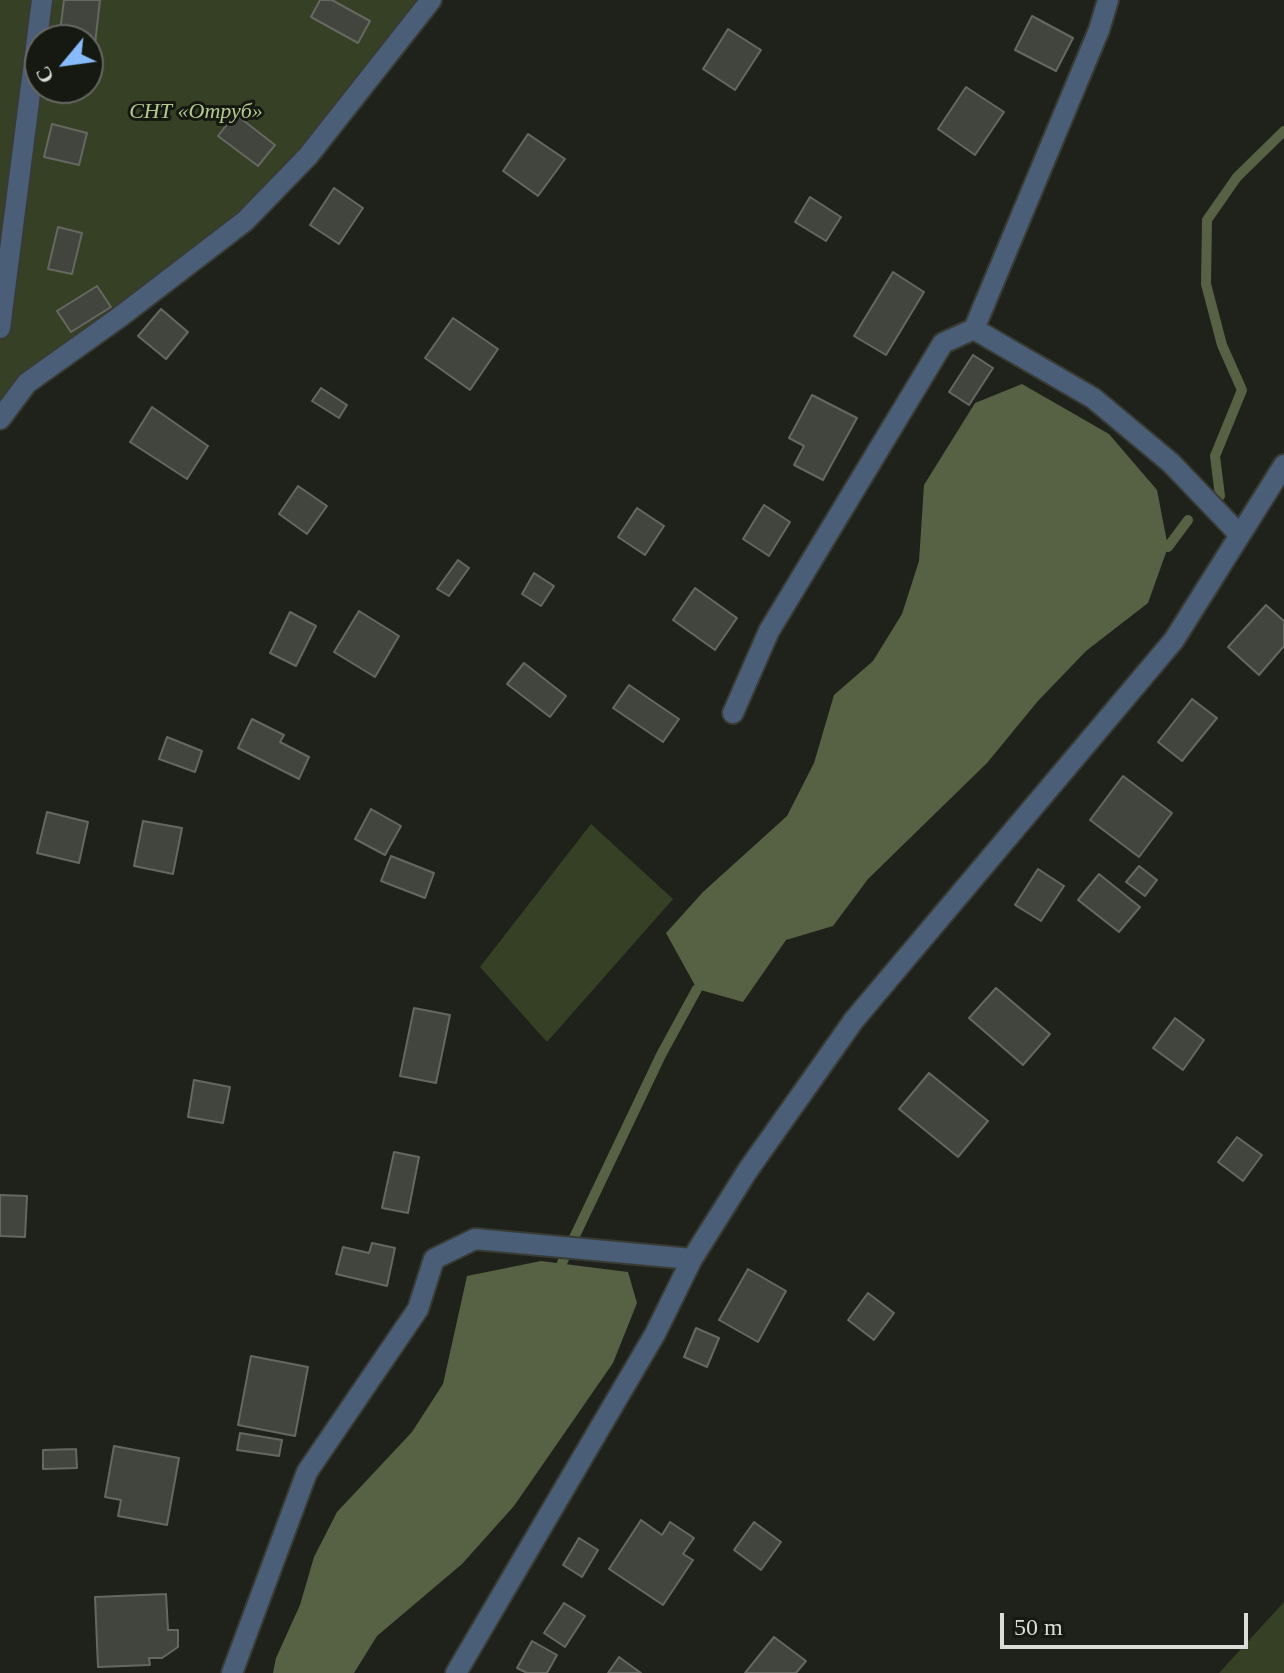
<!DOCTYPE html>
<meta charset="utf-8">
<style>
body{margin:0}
#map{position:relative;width:1284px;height:1673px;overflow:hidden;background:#1f221b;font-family:"Times New Roman",serif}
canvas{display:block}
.north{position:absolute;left:24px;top:24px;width:80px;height:80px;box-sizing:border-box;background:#161912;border:2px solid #656761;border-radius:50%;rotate:241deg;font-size:22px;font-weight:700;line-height:32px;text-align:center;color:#dbddd8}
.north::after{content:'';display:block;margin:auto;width:28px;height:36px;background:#87bbfc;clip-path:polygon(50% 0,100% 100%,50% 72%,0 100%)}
.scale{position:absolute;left:1000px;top:1613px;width:248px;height:36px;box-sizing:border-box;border:4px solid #dbddd8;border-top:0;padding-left:10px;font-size:24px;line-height:28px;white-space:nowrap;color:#dbddd8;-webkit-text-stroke:6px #161912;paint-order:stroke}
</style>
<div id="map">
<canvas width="1284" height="1673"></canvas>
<div class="north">С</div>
<div class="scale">50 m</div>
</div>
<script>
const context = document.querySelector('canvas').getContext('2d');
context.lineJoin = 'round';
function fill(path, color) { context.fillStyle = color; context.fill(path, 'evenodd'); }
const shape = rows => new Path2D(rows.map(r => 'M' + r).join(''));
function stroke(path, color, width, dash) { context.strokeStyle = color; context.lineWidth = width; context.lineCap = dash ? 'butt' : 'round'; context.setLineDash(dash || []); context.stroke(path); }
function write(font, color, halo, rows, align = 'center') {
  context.font = font + ' "Times New Roman",serif'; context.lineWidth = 6; context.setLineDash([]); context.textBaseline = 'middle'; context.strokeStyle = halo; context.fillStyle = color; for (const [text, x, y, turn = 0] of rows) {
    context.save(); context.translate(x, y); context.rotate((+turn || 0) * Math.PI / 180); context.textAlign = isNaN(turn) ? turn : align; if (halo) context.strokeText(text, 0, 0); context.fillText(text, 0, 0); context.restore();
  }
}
const green = shape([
 [0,0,431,0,245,221,0,418],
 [40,40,88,40,88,88,40,88],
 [591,824,673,899,547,1042,480,967],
 [1284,1602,1284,1673,1219,1673]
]);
const water = shape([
 [1022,384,1109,434,1157,490,1168,547,1148,603,1086,651,1038,701,987,763,868,879,833,926,786,940,743,1002,697,989,666,933,703,892,787,816,814,763,834,695,873,661,902,614,919,561,924,485,975,403],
 [541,1261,628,1272,637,1303,613,1363,514,1506,462,1564,377,1636,354,1673,273,1673,276,1658,300,1605,314,1557,337,1512,412,1432,443,1384,467,1276]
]);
const stream = shape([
 [1220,496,1215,456,1242,390,1222,345,1206,284,1207,220,1237,177,1284,131],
 [1168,547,1188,520],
 [562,1263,661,1055,697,989]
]);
const building = shape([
 [64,0,100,0,95,44,88,43,88,40,59,39,64,0],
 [320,0,332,0,370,21,358,43,311,17,320,0],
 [1032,16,1073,38,1056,71,1015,50,1032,16],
 [728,29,761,50,735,90,703,69,728,29],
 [966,87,1004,112,975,155,938,129,966,87],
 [235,114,275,145,258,166,218,136,235,114],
 [52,124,87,133,79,165,44,157,52,124],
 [528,134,565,159,538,196,503,171,528,134],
 [334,188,363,208,339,244,310,225,334,188],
 [810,197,841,217,826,241,795,222,810,197],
 [58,227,82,233,72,274,48,269,58,227],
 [893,272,924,292,886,355,854,336,893,272],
 [97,286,111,307,71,332,57,311,97,286],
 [161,309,188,332,166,359,138,336,161,309],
 [453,318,498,349,470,390,425,358,453,318],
 [973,355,993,368,969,405,949,392,973,355],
 [321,388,347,405,339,418,312,401,321,388],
 [812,395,857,418,823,480,794,465,804,446,789,438,812,395],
 [152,407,208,446,187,479,130,442,152,407],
 [298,486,327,506,307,534,279,514,298,486],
 [764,505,790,522,769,556,743,539,764,505],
 [637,508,664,526,645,555,618,537,637,508],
 [458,560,469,568,449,596,437,589,458,560],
 [534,573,554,586,541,606,522,594,534,573],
 [695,588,737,618,715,650,673,620,695,588],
 [1266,605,1284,621,1284,646,1259,675,1228,647,1266,605],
 [359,611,399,636,375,677,334,652,359,611],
 [290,612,316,626,296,666,270,653,290,612],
 [524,663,566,696,550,717,507,684,524,663],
 [629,685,679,719,663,742,613,708,629,685],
 [1192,699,1217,718,1182,761,1158,742,1192,699],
 [252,719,284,735,280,742,309,757,299,779,238,748,252,719],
 [167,737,202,751,195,772,159,759,167,737],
 [1123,776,1172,813,1139,857,1090,820,1123,776],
 [371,809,401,826,385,855,355,839,371,809],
 [47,812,88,822,79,863,37,853,47,812],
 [143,821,182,828,173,874,134,866,143,821],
 [391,856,434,873,425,898,381,881,391,856],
 [1139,866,1157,880,1145,896,1126,882,1139,866],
 [1038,869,1064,886,1041,921,1015,905,1038,869],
 [1099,874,1140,907,1119,932,1078,900,1099,874],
 [996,988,1050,1034,1023,1065,969,1018,996,988],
 [414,1008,450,1015,436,1083,400,1076,414,1008],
 [1175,1018,1204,1040,1183,1070,1153,1048,1175,1018],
 [929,1073,988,1121,958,1157,899,1109,929,1073],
 [194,1080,230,1087,223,1123,188,1117,194,1080],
 [1237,1137,1262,1155,1243,1181,1218,1162,1237,1137],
 [394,1152,419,1157,408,1213,382,1208,394,1152],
 [0,1195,27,1196,25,1237,0,1236,0,1195],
 [372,1243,395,1248,387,1286,336,1274,343,1247,369,1253,372,1243],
 [748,1269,786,1291,758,1342,719,1320,748,1269],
 [868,1293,894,1313,874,1340,848,1320,868,1293],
 [696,1328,719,1338,707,1367,684,1357,696,1328],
 [251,1356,308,1367,295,1436,238,1425,251,1356],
 [240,1433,282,1440,279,1456,237,1450,240,1433],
 [114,1446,179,1458,167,1525,118,1516,121,1500,105,1497,114,1446],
 [76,1449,77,1468,43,1469,43,1450,76,1449],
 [641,1520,662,1535,670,1522,694,1538,683,1554,693,1560,663,1605,609,1569,641,1520],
 [754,1522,781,1542,761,1570,734,1550,754,1522],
 [579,1538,598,1550,582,1577,563,1565,579,1538],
 [166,1594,168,1630,178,1630,178,1647,162,1658,149,1658,150,1665,98,1667,95,1597,166,1594],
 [564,1603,585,1616,565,1647,544,1633,564,1603],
 [774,1637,806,1661,796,1673,745,1673,774,1637],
 [532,1641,557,1655,547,1673,527,1673,517,1668,532,1641],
 [619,1657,641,1673,608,1673,619,1657]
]);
const lane = shape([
 [0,328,42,0]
]);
const street = shape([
 [974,329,1099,30,1108,0],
 [0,419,27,383,121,316,245,221,308,156,431,0],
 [733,713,769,631,943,343,974,329,1093,398,1171,463,1240,535],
 [232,1673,307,1472,418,1309,434,1259,475,1239,692,1259],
 [456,1673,655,1334,692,1259,748,1170,854,1020,1174,640,1284,465]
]);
const parkNames = [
 ["СНТ «Отруб»",196,112]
];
fill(green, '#364025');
fill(water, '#566243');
stroke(stream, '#566243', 10);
fill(building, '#42453e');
stroke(building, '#656860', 2);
stroke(lane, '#393c35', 24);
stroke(street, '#393c35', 24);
stroke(lane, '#4a5e78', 20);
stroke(street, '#4a5e78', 20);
write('italic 22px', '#b4ca91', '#161912', parkNames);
</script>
